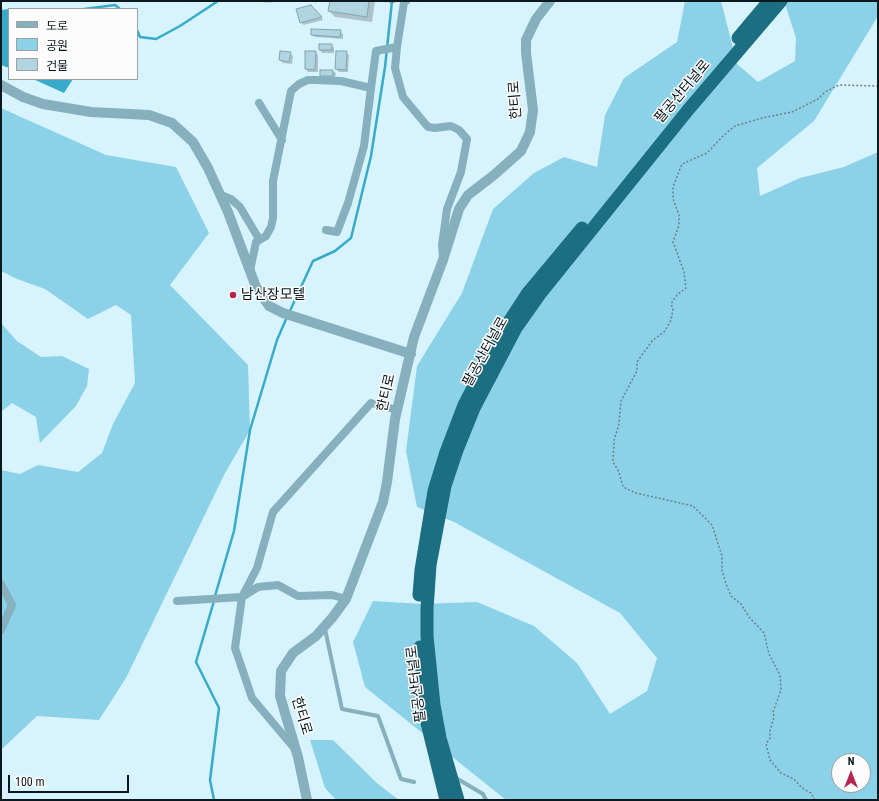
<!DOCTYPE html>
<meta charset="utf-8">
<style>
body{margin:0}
#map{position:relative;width:879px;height:801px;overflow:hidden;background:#d7f4fe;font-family:"Roboto Condensed","Noto Sans KR",sans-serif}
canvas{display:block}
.frame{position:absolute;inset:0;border:2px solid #0b181d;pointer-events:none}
.legend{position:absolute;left:8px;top:8px;width:130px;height:72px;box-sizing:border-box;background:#fcfcfc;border:1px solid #9ca1a3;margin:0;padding:5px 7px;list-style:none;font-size:12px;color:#0b181d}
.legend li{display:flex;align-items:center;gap:8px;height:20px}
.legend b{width:20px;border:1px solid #9ca1a3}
.north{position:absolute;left:831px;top:753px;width:40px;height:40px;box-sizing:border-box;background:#fcfcfc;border:1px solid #9ca1a3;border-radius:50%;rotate:0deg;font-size:11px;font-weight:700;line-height:16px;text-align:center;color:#0b181d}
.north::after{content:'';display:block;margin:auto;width:14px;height:18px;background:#b52551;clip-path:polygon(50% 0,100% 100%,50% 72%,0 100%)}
.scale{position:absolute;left:8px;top:775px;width:121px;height:18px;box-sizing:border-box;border:2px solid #0b181d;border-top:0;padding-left:5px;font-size:12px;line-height:14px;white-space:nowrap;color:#0b181d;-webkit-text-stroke:3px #fcfcfc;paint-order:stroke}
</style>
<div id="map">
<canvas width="879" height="801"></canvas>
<div class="frame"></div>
<ul class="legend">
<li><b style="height:5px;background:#86b0bd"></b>도로</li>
<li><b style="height:11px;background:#8bd2e8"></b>공원</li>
<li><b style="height:11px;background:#b0d5e0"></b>건물</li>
</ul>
<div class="north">N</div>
<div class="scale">100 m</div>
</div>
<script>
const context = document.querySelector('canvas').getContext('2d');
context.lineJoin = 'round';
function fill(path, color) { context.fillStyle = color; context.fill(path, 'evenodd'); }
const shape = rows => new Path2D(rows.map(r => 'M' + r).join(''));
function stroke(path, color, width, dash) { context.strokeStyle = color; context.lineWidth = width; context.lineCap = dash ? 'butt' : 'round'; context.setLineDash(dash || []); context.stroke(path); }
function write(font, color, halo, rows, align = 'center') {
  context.font = font + ' "Roboto Condensed","Noto Sans KR",sans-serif'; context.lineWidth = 3; context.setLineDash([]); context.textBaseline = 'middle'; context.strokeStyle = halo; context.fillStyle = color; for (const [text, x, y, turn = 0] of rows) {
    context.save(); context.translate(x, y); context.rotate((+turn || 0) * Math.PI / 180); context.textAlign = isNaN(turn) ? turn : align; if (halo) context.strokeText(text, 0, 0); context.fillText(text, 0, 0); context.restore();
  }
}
const green = shape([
 [685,1,721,1,737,64,758,82,795,61,796,38,784,1,878,1,878,16,814,121,757,168,760,196,800,178,844,167,878,152,878,800,506,800,365,687,353,642,373,601,423,604,477,602,534,626,577,663,610,714,647,691,657,658,620,613,454,522,417,507,406,451,417,366,462,293,493,209,534,173,564,157,597,167,605,115,624,78,677,42],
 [839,761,863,761,863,785,839,785],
 [1,108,106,155,176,167,209,233,170,285,248,365,250,430,225,473,126,678,99,720,37,716,1,750,1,470,20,474,38,465,78,472,102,453,113,424,135,383,131,315,116,305,88,319,45,289,17,279,1,271],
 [1,323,17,341,41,357,62,356,89,369,87,386,76,406,40,443,36,417,12,403,1,412],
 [310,740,333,740,378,784,399,800,336,800,325,788]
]);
const water = shape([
 [9,9,9,68,1,65,1,10],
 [33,79,73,79,64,93]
]);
const shadow = shape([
 [331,1,375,1,372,22,335,17,329,11],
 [314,9,323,20,304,25,301,23],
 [340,31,343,34,343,39,315,37,312,35],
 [331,45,334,48,334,53,322,53,320,50],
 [315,52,318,55,318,72,308,72,306,69],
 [346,52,349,55,348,72,339,72,336,69],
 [290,53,293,56,292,64,283,63,280,60],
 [333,71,336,73,335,78,324,78,321,75]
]);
const stream = shape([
 [265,1,271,1],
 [84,9,115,5,120,9],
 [137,30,140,37,156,39,180,26,218,1],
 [289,313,313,261,335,251,351,238,371,156,385,67,392,1],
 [215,596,234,531,250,430,277,340,287,317],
 [214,800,210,780,219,708,196,662,214,601]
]);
const building = shape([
 [330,1,369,1,367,17,328,11,330,1],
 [311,5,322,17,300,23,296,9,311,5],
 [311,29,341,30,340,37,311,35,311,29],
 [319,44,332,44,332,50,319,50,319,44],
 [280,51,291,52,289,62,279,60,280,51],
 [305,51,316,51,315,70,305,69,305,51],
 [336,51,347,51,346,70,335,69,336,51],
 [320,70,333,70,333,76,320,76,320,70]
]);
const path = shape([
 [373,1,396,2],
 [315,2,316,1],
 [815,800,811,793,802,788,794,779,781,773,770,760,766,744,770,738,770,731,774,717,773,712,781,690,780,675,769,654,764,633,749,617,741,604,731,596,726,584,722,570,722,556,712,525,693,506,636,493,623,487,619,472,613,462,614,440,619,424,621,401,637,371,637,362,652,341,665,331,671,320,673,309,671,304,677,295,686,288,684,272,673,242,679,225,679,215,673,199,673,187,682,164,707,153,724,135,735,126,762,118,792,112,818,99,825,92,839,85,878,86]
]);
const service = shape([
 [325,629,342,709,378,716,401,779,414,782],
 [456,778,483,794,486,800]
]);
const minor = shape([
 [406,1,404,2,397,47,395,68,403,97,428,127,435,128,451,126,459,130,467,139,461,172,447,209,442,245,443,257],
 [259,103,282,140],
 [221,195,231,199,240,207,259,239],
 [326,230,337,232,348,203,364,146,371,88],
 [250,271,256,242,266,236,271,227,273,218,273,181,291,91,299,84,308,80,315,80,341,81,371,88,376,51,397,47],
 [1,584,12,605,1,630],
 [177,601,242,597,258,587,278,585,298,596,332,595,346,599],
 [295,749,252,698,235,648,242,597,257,568,273,512,371,403,397,410]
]);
const tertiary = shape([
 [1,85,23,97,43,104,91,112,149,115,172,123,193,142,208,168,228,212,256,287,269,306,283,313,411,354],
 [307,800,298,757,280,696,281,671,293,653,316,636,332,618,346,599,383,502,387,482,395,419,414,337,443,260,459,209,468,195,494,175,521,151,530,132,533,110,526,53,526,40,536,19,550,1]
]);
const trunk = shape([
 [738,38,769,1],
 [419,595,421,570,434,491,446,452,464,405,501,334,527,294,582,228],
 [420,647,427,723,446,800],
 [458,800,440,738,434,705,427,636,427,609,430,565,445,486,457,450,474,408,516,328,540,294,688,110,781,1]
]);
const markers = [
 [233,295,4,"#b52551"]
];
const streetNames = [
 ["팔공산터널로",683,92,-50],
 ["한티로",516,100,-94],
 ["팔공산터널로",486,352,-61],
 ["한티로",387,393,-77],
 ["팔공산터널로",417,684,-97],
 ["한티로",301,716,73]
];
const poiNames = [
 ["남산장모텔",241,295]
];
fill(green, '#8bd2e8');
fill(water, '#37abc9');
fill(shadow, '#0003');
stroke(stream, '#37abc9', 2.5);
fill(building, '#b0d5e0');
stroke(building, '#82a5b0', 1);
stroke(path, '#6c8088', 1.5, [2, 2]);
stroke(service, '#86b0bd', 4);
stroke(minor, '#86b0bd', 8);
stroke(tertiary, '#86b0bd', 10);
stroke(trunk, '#1c6e82', 13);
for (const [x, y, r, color] of markers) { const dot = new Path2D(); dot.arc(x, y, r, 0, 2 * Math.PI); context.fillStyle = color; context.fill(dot); stroke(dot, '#fcfcfc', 1.5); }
write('14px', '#0b181d', '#fcfcfc', streetNames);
write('14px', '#0b181d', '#fcfcfc', poiNames, 'left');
</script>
